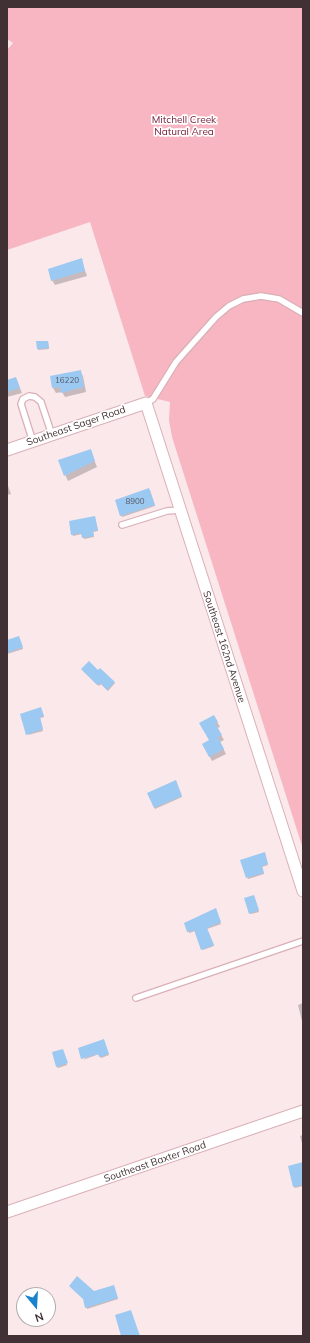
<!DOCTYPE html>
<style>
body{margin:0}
#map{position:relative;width:310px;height:1343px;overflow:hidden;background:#fae8eb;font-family:Mulish,sans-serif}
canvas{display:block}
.frame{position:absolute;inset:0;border:8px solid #423134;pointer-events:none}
.north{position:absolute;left:16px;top:1287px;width:40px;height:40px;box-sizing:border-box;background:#fff;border:1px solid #b3adae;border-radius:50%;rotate:162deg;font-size:11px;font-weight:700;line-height:16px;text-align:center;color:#423134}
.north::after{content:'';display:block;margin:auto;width:14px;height:18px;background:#1983cd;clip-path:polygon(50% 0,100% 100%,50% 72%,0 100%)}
</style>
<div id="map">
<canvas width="310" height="1343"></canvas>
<div class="frame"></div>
<div class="north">N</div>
</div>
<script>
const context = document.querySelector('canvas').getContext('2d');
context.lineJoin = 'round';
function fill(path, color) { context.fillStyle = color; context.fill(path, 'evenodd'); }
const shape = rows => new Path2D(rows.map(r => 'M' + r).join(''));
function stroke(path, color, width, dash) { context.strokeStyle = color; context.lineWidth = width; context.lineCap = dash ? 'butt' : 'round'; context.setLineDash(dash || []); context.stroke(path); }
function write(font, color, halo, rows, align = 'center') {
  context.font = font + ' Mulish,sans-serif'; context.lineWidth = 3.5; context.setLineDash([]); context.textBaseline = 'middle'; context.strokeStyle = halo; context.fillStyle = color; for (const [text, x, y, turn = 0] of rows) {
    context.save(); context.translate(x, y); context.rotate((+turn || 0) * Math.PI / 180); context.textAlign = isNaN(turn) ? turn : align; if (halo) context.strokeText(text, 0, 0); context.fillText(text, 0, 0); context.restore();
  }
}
const green = shape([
 [7,7,303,7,303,849,172,437,169,420,170,402,145,396,90,222,7,250,7,50,13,43,7,39]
]);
const shadow = shape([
 [81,259,87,276,55,285,52,280],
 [48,342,49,349,38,350,38,349],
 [80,371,83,376,86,392,65,397,62,392,56,393,53,388],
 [16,378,22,393,7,397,7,381],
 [90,450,97,467,68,481,59,461],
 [7,483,11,494,7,495],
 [150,490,155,506,122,517,116,500],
 [95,518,98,531,93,532,94,537,84,539,82,534,73,536,72,534],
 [19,638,23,649,7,654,7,641],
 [83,671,98,671,115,683,108,691,101,684,99,686],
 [41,709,44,717,40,718,43,731,28,735],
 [214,716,220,727,217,728,224,740,220,742,226,754,212,761,203,744,210,741],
 [175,782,182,797,155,809,148,793],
 [265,854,268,865,262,867,264,874,248,879,241,860],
 [254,898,259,912,251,914,250,913],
 [216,911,221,924,207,929,214,946,203,950,195,931,189,933,185,923],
 [303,1003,303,1021,302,1021,298,1005],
 [104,1042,109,1055,101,1058,99,1054,83,1060],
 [63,1051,67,1065,58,1068,57,1067],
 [303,1135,303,1147,300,1136],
 [303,1167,303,1186,295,1188,294,1187],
 [70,1286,94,1292,114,1287,118,1299,87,1309,84,1299]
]);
const building = shape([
 [82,258,85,271,51,281,48,269],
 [36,341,48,341,49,348,37,349],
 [81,370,84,387,61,393,60,387,52,388,50,376],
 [16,377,20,388,7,392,7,380],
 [91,449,95,461,64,476,58,460],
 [149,488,155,505,120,516,115,500],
 [95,516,98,530,93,531,94,536,82,538,81,533,71,535,69,521],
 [19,636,23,647,7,653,7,640],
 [89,661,98,670,100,668,115,682,107,690,100,683,97,685,81,669],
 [41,707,44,716,40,717,43,729,26,735,20,714],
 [214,715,218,722,215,723,222,735,218,737,224,749,209,757,202,744,209,740,199,723],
 [176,780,182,796,154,808,147,793],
 [265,852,268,864,262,866,264,873,246,878,240,860],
 [254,895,259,910,249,914,244,898],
 [216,908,221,922,207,928,214,945,201,950,194,930,187,932,184,923],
 [104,1039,109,1054,99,1057,98,1054,81,1059,78,1048],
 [63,1049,68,1063,56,1067,52,1052],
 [303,1162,303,1185,293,1187,288,1166],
 [77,1276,94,1291,114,1285,118,1298,85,1308,83,1299,69,1286],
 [131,1310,140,1336,121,1336,115,1315]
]);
const service = shape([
 [146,403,153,399,176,362,216,317,229,306,243,299,261,296,279,299,303,313],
 [33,442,21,404,23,399,29,396,35,397,41,402,52,435],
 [122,525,167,511,180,510],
 [136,998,303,941]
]);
const minor = shape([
 [7,450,146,403,303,891],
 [7,1212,303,1111]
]);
const numberNames = [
 ["16220",67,381],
 ["8900",135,502]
];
const parkNames = [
 ["Mitchell Creek",184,120],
 ["Natural Area",184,132]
];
const streetNames = [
 ["Southeast Sager Road",76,426,-19],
 ["Southeast 162nd Avenue",224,647,72],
 ["Southeast Baxter Road",155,1162,-19]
];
fill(green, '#f7b6c1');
fill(shadow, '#0003');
fill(building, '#9bc9f1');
stroke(service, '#dab0b7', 8);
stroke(minor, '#dab0b7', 13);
stroke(service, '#fff', 5.5);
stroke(minor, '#fff', 11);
write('8px', '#585763', null, numberNames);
write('10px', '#721934', '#fff', parkNames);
write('10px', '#423134', '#fff', streetNames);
</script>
